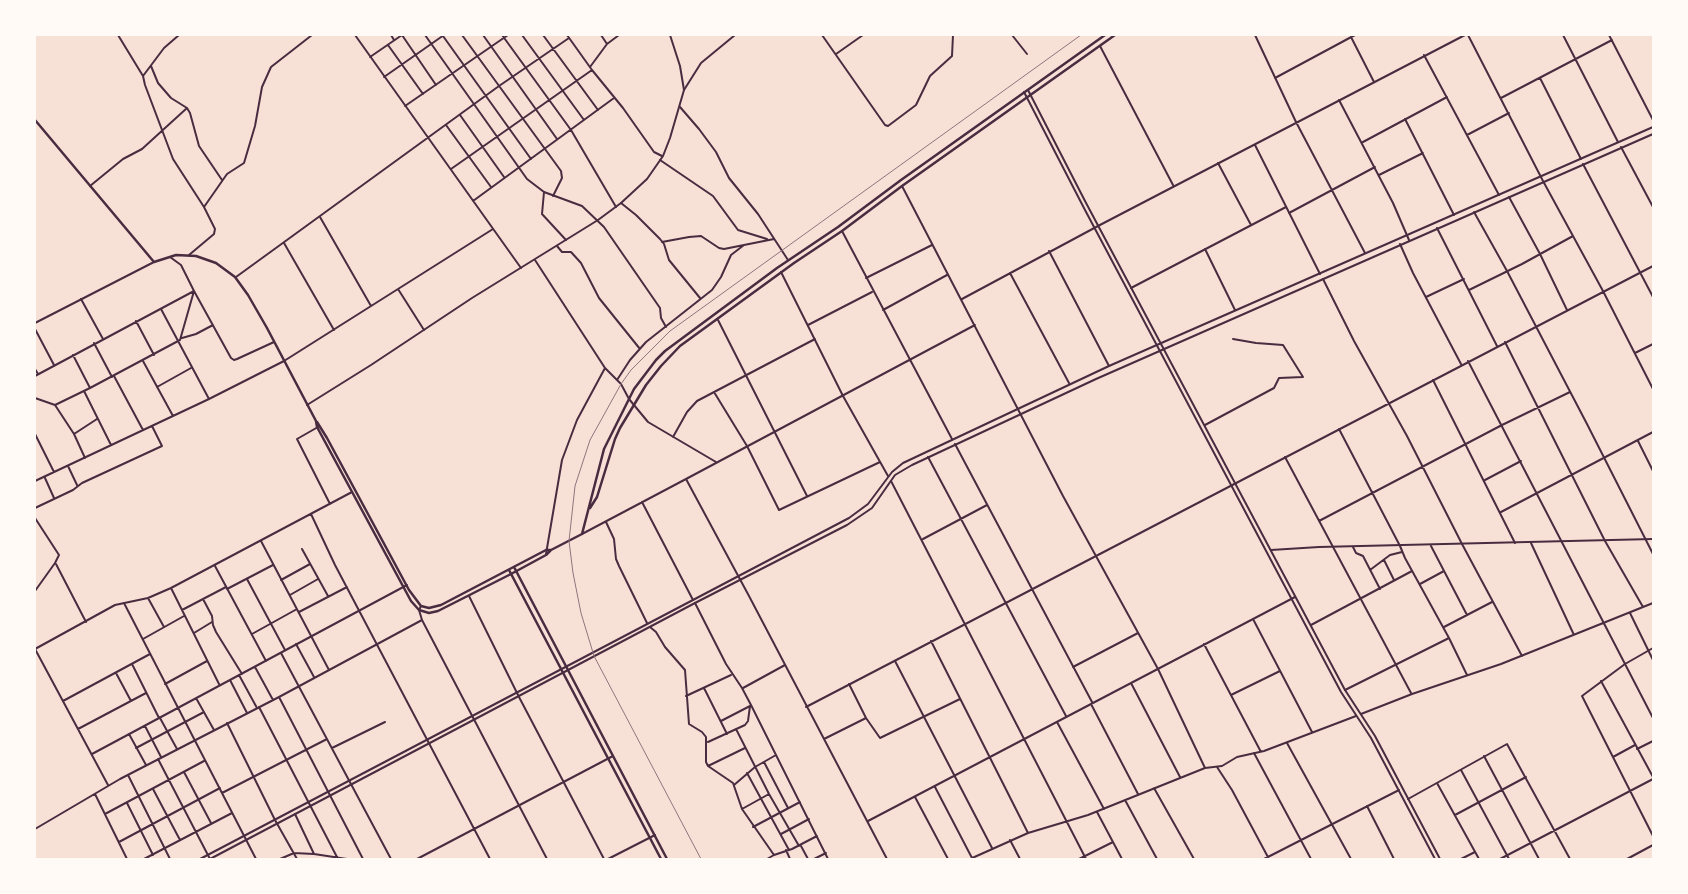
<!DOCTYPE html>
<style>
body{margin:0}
#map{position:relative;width:1688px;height:894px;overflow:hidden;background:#f7e1d7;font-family:"Work Sans",sans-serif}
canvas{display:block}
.frame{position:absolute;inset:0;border:36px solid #fffaf5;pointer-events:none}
</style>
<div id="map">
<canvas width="1688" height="894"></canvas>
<div class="frame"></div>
</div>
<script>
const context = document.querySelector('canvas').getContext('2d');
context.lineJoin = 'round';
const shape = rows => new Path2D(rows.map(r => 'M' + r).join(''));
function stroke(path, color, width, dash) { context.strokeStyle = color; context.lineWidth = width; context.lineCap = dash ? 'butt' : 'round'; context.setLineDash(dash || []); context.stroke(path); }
const minor = shape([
 [118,35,143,76,145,85,173,159,204,207,215,229,214,234,189,255],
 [355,35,521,268],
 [391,35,394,40],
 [402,35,436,85],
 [425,35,527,179,544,192,582,206,604,227,660,308,661,318,666,327],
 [462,35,561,171,562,178,553,196],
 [483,35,557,139],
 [502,35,571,130,616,207],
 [522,35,584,120],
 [543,35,598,110],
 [567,35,592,70,623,108,654,152,662,156],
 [601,35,607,44],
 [822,35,885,125,888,126,916,105,930,76,952,56,953,35],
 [1012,35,1027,54],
 [1255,35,1296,122,1365,253],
 [1468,35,1543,181,1603,291,1653,389],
 [1563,35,1618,142],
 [1609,35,1653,120],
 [443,36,531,159],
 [1351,37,1374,82],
 [388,45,423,94],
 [1100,46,1173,185],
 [836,54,863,35],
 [1424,55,1499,195],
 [370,57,402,35],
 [151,66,158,83,171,98,187,108,190,113,199,146,222,180],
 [590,67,607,44,619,35],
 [143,76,164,48,179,35],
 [384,77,444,35],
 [1275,78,1355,35],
 [1540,78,1581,159],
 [684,90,701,63,735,35],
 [1501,98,1612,40],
 [1339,100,1393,203,1409,240],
 [405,106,508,35],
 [680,107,699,129,716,152,729,178,758,214,788,260],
 [460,115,504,177],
 [1405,119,1454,215],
 [446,125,491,187],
 [1467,135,1509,113],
 [1363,142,1447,97],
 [1255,145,1320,274],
 [1621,147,1653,207],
 [660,160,713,196,738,230,767,239],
 [1218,163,1251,225],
 [1583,164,1653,297],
 [451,169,592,70],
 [1379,175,1423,153],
 [90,186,123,159,142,149,187,108],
 [902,186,1063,496,1158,669,1205,768],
 [544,192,542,214,566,240],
 [1509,197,1540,254,1567,310],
 [473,201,614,98],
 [621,203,636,215,660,239,664,244,669,260,700,298],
 [204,207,227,174,244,163,255,126,262,87,271,67,312,35],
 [1474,212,1507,271,1587,424,1653,554],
 [1289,213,1375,167],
 [320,217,371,306],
 [1437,228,1497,346],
 [842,231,952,439],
 [662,242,689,237,701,236,719,248,724,249,774,239],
 [284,243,334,330],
 [1400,244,1413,273,1461,364],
 [557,246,562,252,571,252,581,263,599,298,640,349],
 [1205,249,1235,310],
 [1049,251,1109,366],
 [170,257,181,265,194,291,231,358,234,360,237,359,274,342],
 [535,260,605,368,621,384,629,399,648,422,716,462],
 [781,272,843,396,888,476],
 [1010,273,1069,383],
 [236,277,499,86,569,38],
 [866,278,932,245],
 [1323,279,1354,341,1407,436,1462,544,1522,656],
 [1131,288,1286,207],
 [398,289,424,330],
 [1469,290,1522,264,1573,236],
 [1426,297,1464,279],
 [81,299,103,339],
 [962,299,1098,226,1465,35],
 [161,309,209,399],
 [883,310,947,275],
 [718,320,807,496],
 [136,321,154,355],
 [808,325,872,292],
 [35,329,54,365],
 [182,338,196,334,213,325],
 [1505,342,1605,541,1643,607],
 [94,343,112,377],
 [1635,353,1653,344],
 [73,355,90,388],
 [143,361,173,416],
 [1468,361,1653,718],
 [35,369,38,374],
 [35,376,194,291],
 [114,376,143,430],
 [617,380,630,360,646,342,712,290,721,277,731,255,744,245],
 [1433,380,1515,543],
 [157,387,191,368],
 [84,391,111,445],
 [714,392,747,446,779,510,880,462],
 [35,398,55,405,74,434,85,458],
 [55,405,90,388,180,340,194,291],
 [1205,425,1274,388,1279,378,1303,377,1283,345,1256,343,1233,339],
 [318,427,297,439,330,504],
 [1339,429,1400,546,1405,558,1449,638,1467,675],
 [35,434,54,472],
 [74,434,97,419],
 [673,437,687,412,697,401,815,339],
 [1638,441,1653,471],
 [955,444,1092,702],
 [928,457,1066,716],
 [1285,457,1411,693],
 [68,466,77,485],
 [45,478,54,498],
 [686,479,975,325],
 [1485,480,1521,461],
 [35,481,209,399,284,361,493,229],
 [891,481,1086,859],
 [642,502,693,600],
 [35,508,73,490,82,483,162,446,152,426],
 [1501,512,1653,432],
 [311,514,335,565,490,859],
 [35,518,59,555,55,563,35,591],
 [1319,521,1502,425,1570,392],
 [606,522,614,539,616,559,619,566,647,623],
 [582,534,686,479,749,596,887,859],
 [923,539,987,505],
 [261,541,329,670],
 [1531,543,1574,635],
 [1431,546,1467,615],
 [1353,547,1356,553,1363,556,1380,589],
 [302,549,328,596],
 [546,554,562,460,577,420,605,368],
 [1384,560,1394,580],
 [56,564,86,622],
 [215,566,266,661],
 [1370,570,1390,555,1402,552],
 [247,579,285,650],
 [281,580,310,564],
 [1420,584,1444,571],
 [171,588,219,684],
 [227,589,273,565],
 [290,595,318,579],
 [469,596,519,697,604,859],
 [148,598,164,627],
 [203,599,212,616,213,625,216,632,242,674],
 [124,603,256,859],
 [695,603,726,664,742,688,751,705,828,859],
 [421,606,419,610,422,620,547,859],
 [182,610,226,587],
 [299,612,347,587],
 [1630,613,1653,660],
 [1253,619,1312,732],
 [1311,625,1412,571],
 [650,627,656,632,665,647,685,670,689,724,702,732,706,737,706,762,708,766,733,783,742,809,774,855],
 [1444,627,1492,602],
 [194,633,212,622],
 [252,634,297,609],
 [143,639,184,616],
 [931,641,1028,833],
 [296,644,314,677],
 [1204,644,1261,752],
 [1653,648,1625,664,1582,696,1653,836],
 [281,653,391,859],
 [895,661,992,848],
 [132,664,159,718],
 [255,667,273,700],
 [1073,667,1138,633],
 [116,673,131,701],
 [239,675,257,708],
 [230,680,247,713],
 [1601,681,1653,777],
 [1131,683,1180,777],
 [165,684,207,661],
 [849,684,866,718,880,738,960,699],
 [704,688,727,734],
 [743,688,785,665],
 [1345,690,1449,638],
 [1231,695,1280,671],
 [686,696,731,675],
 [279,697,363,859],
 [196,698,214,730],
 [63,701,150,654],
 [1091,704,1138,794],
 [259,707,338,859],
 [806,707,1653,266],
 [1361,714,1412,694,1501,664,1653,603],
 [160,718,177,749],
 [721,721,750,706],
 [1057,722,1104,809],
 [227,723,275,820,297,859],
 [145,726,161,757],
 [78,729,146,693],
 [736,729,769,794,799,846],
 [129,734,146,765],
 [824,739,866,718],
 [708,742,745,725,748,721,750,706],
 [1287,743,1351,859],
 [136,748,204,712],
 [332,748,385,722],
 [1637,749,1653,741],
 [1254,753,1311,859],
 [92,754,407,585],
 [1484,756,1539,859],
 [1613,757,1635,745],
 [158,759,210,859],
 [764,762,788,808],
 [708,766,745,748],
 [1217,767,1232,790,1269,859],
 [1461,770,1509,859],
 [184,772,211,823],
 [747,773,789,850],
 [128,775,170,859],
 [1437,783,1479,859],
 [108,785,35,649,115,605,148,598,171,588,352,492],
 [734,785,755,767,776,755],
 [935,787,972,858],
 [1154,788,1194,859],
 [153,789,180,840],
 [222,793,327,739],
 [95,794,127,859],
 [915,797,948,859],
 [1408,799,1507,744,1570,859],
 [1125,800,1157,859],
 [127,803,153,855],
 [1367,806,1394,859],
 [742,809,769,794],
 [1097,812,1122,859],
 [105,814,204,761],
 [295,814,314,854],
 [1455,815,1526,777],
 [868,821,1295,597],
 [753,827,800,802],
 [35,829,120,779,279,697,422,620],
 [781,834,809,819],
 [1010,840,1020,859],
 [119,842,220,788],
 [801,846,808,859],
 [786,850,790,859],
 [144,859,232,813],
 [280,859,294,853,314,854,347,859],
 [417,859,613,756],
 [608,859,655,835],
 [767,859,774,855,792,849,817,836],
 [814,859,826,853],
 [970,859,1028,833,1088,815,1205,768,1222,766,1237,757,1264,751,1356,716],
 [1079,859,1113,842],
 [1264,859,1399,790],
 [1461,859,1475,852],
 [1500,859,1653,779],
 [1627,859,1653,845]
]);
const tertiary = shape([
 [1028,90,1085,201,1345,690,1375,736,1440,859],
 [1024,92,1085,210,1341,692,1371,738,1435,859],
 [35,323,154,262],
 [307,405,371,365,472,298,598,220,621,203,647,179,663,156,670,138,684,90,680,66,670,35],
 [1271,550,1319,547,1653,539],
 [200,859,849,518,868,504,892,472,903,463,1109,366,1653,127],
 [210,859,695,603,847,525,872,508,895,475,912,465,1096,379,1653,134]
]);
const secondary = shape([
 [35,120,154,262,176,255,196,256,216,263,235,277,248,295,267,328,316,421,317,427,411,601,419,610,429,613,438,611,511,574,546,555,551,550,582,534,604,449,634,389,656,360,665,351,777,268,838,227,901,180,1105,35],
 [317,422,327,438,409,590,421,606,429,608,441,605,546,550,551,550],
 [590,508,597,497,615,439,620,428,646,385,661,366,680,346,794,263,842,231,902,186,1115,35],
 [514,567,667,859],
 [509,570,661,859]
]);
const rail = shape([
 [701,859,594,656,581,613,573,573,569,541,575,486,590,440,621,384,631,370,670,331,1081,35]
]);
stroke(minor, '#4a2c40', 2);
stroke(tertiary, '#4a2c40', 2);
stroke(secondary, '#4a2c40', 2.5);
stroke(rail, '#8f747c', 1);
</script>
